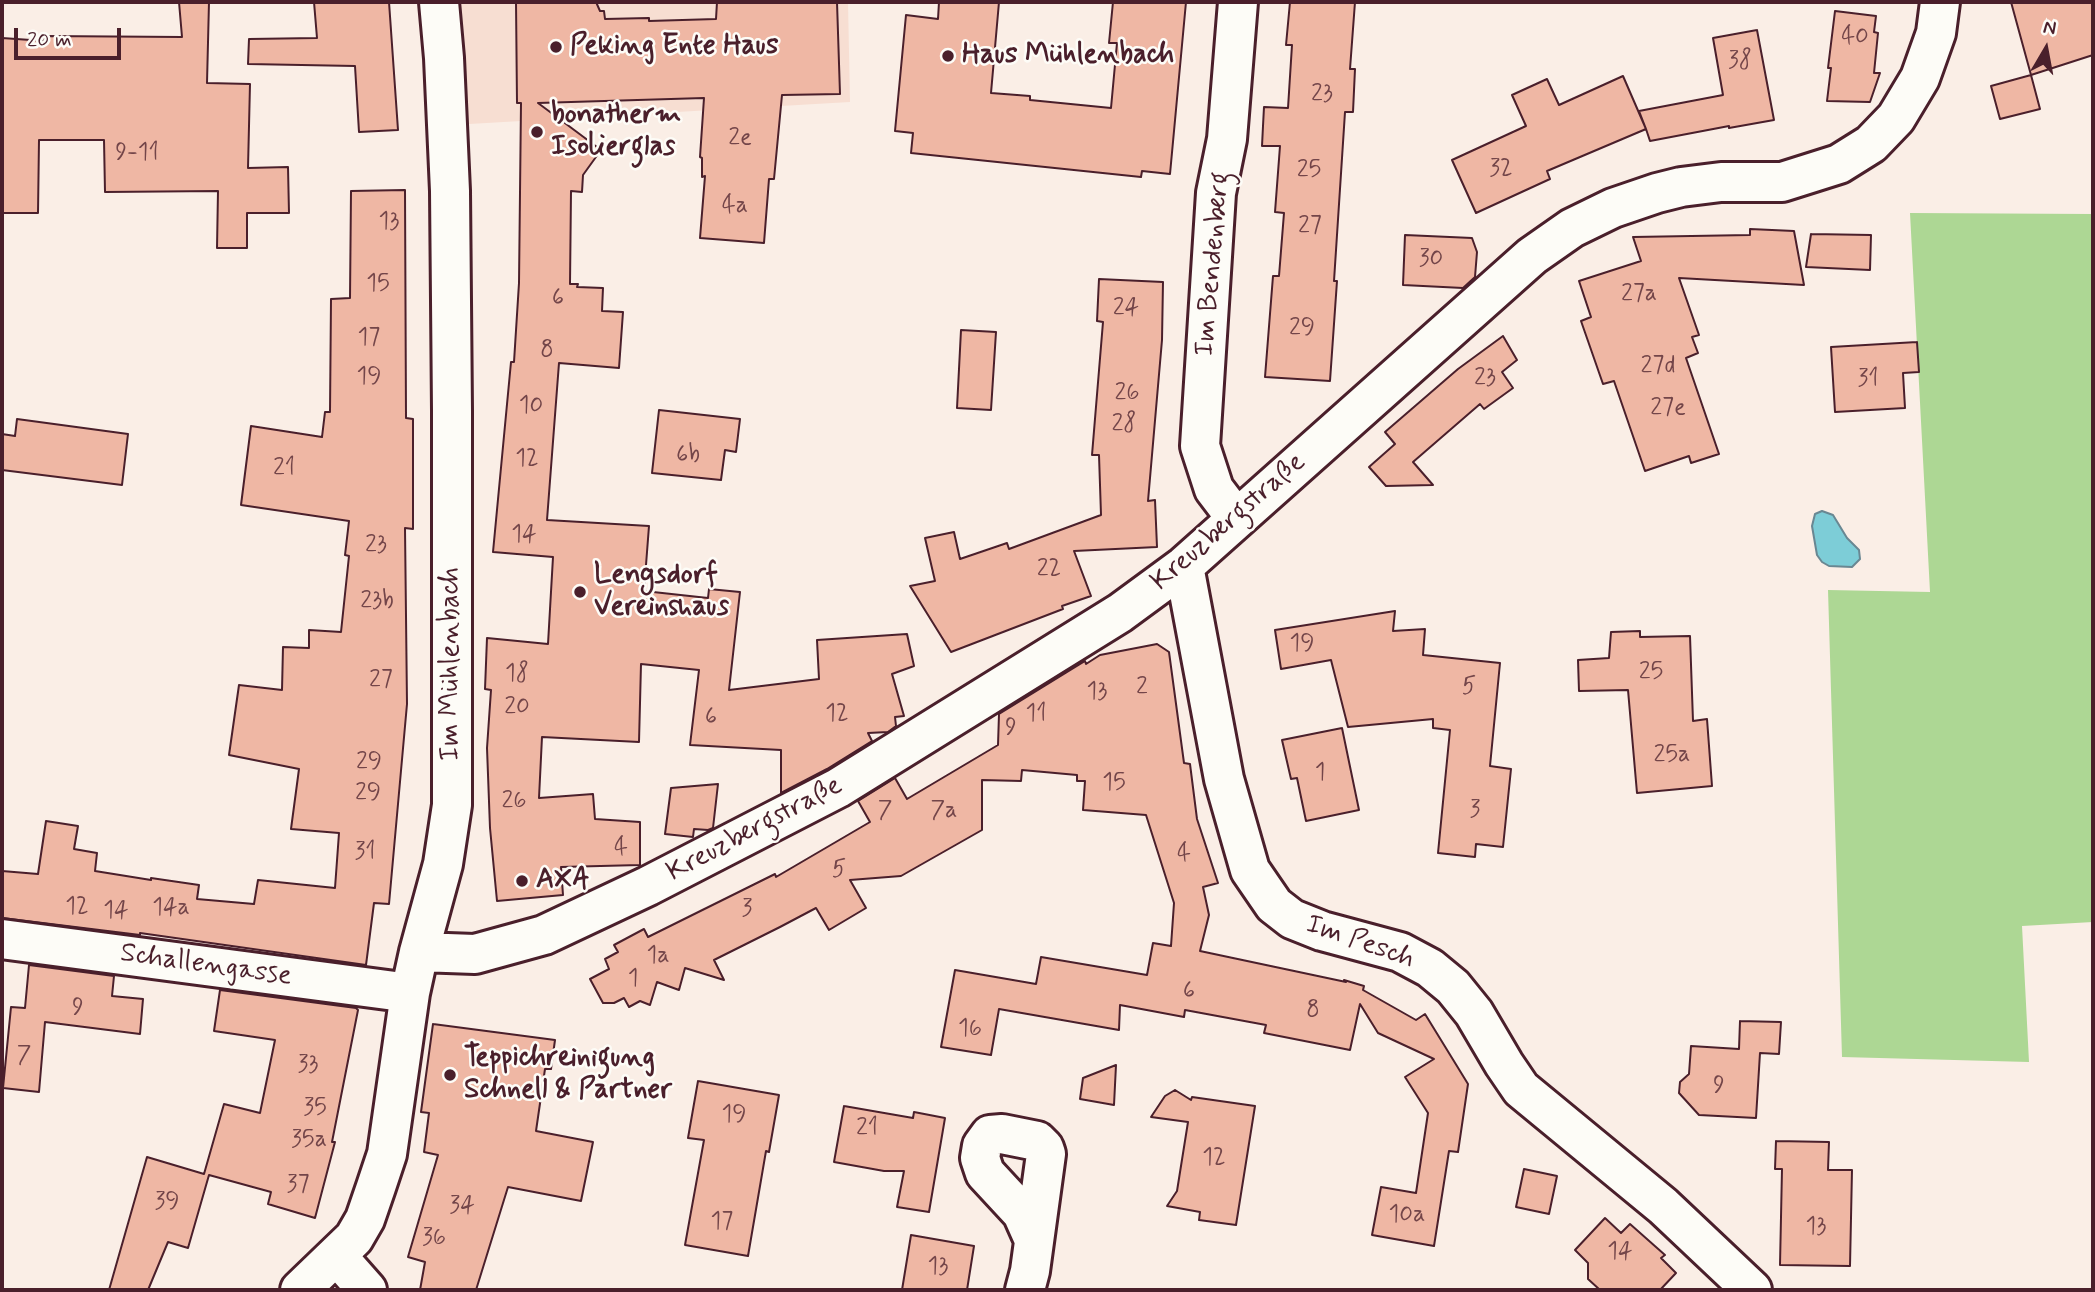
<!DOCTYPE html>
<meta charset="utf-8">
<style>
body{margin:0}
#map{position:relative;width:2095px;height:1292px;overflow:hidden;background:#faeee6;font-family:Mynerve,sans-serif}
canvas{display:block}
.frame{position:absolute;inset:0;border:4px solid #4a1f2b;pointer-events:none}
.north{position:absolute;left:2011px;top:14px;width:70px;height:70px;-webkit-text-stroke:5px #fdfcf7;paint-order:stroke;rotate:10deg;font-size:19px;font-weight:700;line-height:28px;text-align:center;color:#4a1f2b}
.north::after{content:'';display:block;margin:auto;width:24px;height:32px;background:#4a1f2b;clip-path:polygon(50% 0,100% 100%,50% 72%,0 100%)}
.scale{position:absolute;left:14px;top:28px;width:107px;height:32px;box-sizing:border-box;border:4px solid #4a1f2b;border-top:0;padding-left:9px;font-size:21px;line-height:24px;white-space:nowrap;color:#4a1f2b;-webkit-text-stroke:5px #fdfcf7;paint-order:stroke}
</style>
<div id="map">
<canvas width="2095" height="1292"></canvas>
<div class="frame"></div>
<div class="north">N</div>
<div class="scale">20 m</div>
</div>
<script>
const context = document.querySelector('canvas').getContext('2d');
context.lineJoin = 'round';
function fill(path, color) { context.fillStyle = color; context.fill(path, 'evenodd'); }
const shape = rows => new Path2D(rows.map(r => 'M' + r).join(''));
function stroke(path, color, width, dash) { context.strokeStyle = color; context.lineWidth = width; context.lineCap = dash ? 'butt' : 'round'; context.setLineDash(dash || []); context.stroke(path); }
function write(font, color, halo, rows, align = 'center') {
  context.font = font + ' Mynerve,sans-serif'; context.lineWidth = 5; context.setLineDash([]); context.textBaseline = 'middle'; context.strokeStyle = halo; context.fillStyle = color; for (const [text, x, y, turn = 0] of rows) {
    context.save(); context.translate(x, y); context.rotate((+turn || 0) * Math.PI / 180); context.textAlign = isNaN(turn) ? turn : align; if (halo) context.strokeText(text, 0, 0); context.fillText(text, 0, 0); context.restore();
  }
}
const built = shape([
 [446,2,848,2,850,102,452,125]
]);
const green = shape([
 [1910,213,2093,214,2093,922,2022,926,2029,1062,1842,1057,1828,590,1930,592]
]);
const water = shape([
 [1822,511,1833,515,1847,538,1859,550,1860,559,1852,567,1829,566,1822,562,1817,555,1812,526,1815,514,1822,511]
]);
const building = shape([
 [179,2,209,2,207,83,250,84,248,168,288,167,289,213,247,213,247,248,217,248,218,191,105,192,104,140,39,140,38,213,2,213,2,38,45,41,44,36,182,37,179,2],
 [314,2,389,2,398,130,359,132,355,66,248,64,249,39,317,38,314,2],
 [516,2,596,2,600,11,604,11,605,19,649,18,649,21,716,19,717,2,837,2,840,94,782,95,774,179,769,179,764,243,700,238,705,176,702,177,702,158,700,157,704,98,538,103,601,150,583,175,582,192,571,191,570,284,578,284,577,287,603,288,602,311,623,312,619,368,559,363,547,520,649,526,644,591,708,598,709,589,740,592,729,690,819,679,817,640,907,634,914,666,892,674,904,716,895,717,896,726,888,732,868,733,872,741,827,769,781,793,781,750,690,745,699,670,641,664,639,742,542,737,539,798,593,794,595,819,640,822,640,865,561,867,563,895,497,901,490,828,487,748,491,690,485,689,487,638,548,644,553,557,493,552,511,362,514,362,519,283,521,103,517,103,516,2],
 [939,2,999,2,991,93,1030,96,1030,100,1111,108,1117,43,1109,43,1113,2,1186,2,1170,174,1142,171,1141,177,911,153,913,133,895,131,906,15,938,19,939,2],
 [1290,2,1355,2,1350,69,1355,69,1353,112,1345,112,1334,281,1337,281,1330,381,1265,377,1273,276,1279,276,1284,213,1275,212,1280,146,1262,146,1263,126,1264,107,1288,108,1292,45,1286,45,1290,2],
 [2011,2,2093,2,2093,55,2031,75,2011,2],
 [1835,11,1876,16,1874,32,1878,33,1874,73,1880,73,1870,102,1827,101,1831,68,1828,68,1835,11],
 [1757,30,1774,120,1729,128,1729,126,1650,141,1646,129,1547,171,1550,179,1476,213,1452,160,1526,126,1512,95,1547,79,1559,105,1623,76,1646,129,1639,111,1723,95,1713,38,1757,30],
 [2031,75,2040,109,2000,119,1991,86,2031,75],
 [405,190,406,418,413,419,413,529,405,528,407,704,389,904,374,903,366,965,140,933,140,935,2,918,2,871,38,874,46,821,78,826,74,849,97,853,95,871,151,880,151,878,199,885,197,899,254,904,258,880,335,888,339,833,291,829,299,769,229,755,239,685,282,690,283,647,309,648,309,630,341,632,349,556,345,555,349,521,241,505,251,426,322,437,325,412,330,412,331,299,350,298,351,191,405,190],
 [1750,229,1794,231,1804,285,1679,278,1699,335,1692,337,1698,353,1686,358,1719,454,1691,463,1689,456,1645,471,1614,381,1603,384,1581,321,1591,317,1579,281,1641,261,1633,237,1750,235,1750,229],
 [1811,234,1871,235,1870,270,1806,267,1811,234],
 [1405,235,1472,238,1477,252,1475,277,1463,288,1403,285,1405,235],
 [1099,279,1163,282,1162,340,1148,501,1155,500,1157,547,1074,551,1091,596,1062,606,1063,609,951,652,910,586,935,581,925,538,954,532,960,559,1007,543,1009,549,1101,515,1099,455,1092,455,1103,322,1097,321,1099,279],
 [961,330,996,332,991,410,957,408,961,330],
 [1503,336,1517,360,1502,372,1513,388,1484,409,1480,404,1413,462,1433,485,1386,486,1369,467,1395,444,1385,432,1458,369,1503,336],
 [1917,342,1919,372,1903,373,1905,408,1835,412,1831,347,1917,342],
 [659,410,740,419,736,452,725,450,721,480,652,473,659,410],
 [17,419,128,434,122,485,2,470,2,434,15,436,17,419],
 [1395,611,1393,631,1425,629,1423,655,1500,663,1490,766,1511,769,1503,847,1476,844,1475,857,1438,853,1450,730,1433,728,1433,719,1348,727,1331,660,1281,669,1275,630,1395,611],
 [1640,631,1640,637,1690,636,1693,721,1707,719,1712,786,1637,793,1628,690,1579,691,1578,660,1609,658,1611,632,1640,631],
 [1157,644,1169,652,1184,763,1190,764,1197,819,1218,883,1203,887,1209,915,1200,951,1346,982,1344,980,1364,986,1363,990,1416,1020,1425,1014,1468,1084,1458,1152,1449,1151,1434,1246,1372,1235,1381,1187,1416,1193,1428,1113,1405,1077,1434,1059,1378,1033,1360,1004,1350,1050,1264,1033,1266,1025,1185,1010,1184,1017,1120,1005,1119,1030,999,1009,991,1055,941,1047,955,970,1036,984,1041,957,1147,975,1153,943,1171,946,1174,903,1146,815,1083,810,1085,781,1077,781,1077,775,1022,770,1021,781,982,780,982,830,901,876,850,880,866,908,829,930,816,908,780,927,714,960,724,980,685,968,679,990,657,982,650,1005,640,1001,629,1007,624,998,614,1003,603,1003,590,979,609,969,605,959,618,952,614,945,644,929,648,937,775,874,776,877,870,822,858,801,895,778,907,799,998,745,999,714,1085,661,1086,664,1100,655,1157,644],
 [1342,728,1359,810,1306,821,1297,778,1291,779,1282,740,1342,728],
 [718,784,713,828,708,830,694,829,693,837,665,834,671,788,718,784],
 [29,965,114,976,112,996,143,999,140,1034,45,1022,39,1092,3,1088,11,1007,25,1008,29,965],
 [220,990,356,1008,358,1010,332,1142,335,1142,315,1218,268,1204,271,1192,209,1175,188,1248,168,1242,148,1290,109,1290,147,1157,204,1174,224,1104,260,1113,275,1040,214,1031,220,990],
 [1740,1021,1781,1022,1779,1054,1760,1053,1756,1118,1699,1115,1679,1093,1680,1082,1689,1074,1691,1046,1739,1049,1740,1021],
 [433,1024,555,1040,551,1069,545,1069,536,1131,593,1142,581,1201,508,1187,476,1290,420,1290,425,1262,408,1257,438,1155,424,1152,429,1113,421,1112,433,1024],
 [1116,1065,1114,1105,1080,1099,1083,1078,1116,1065],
 [698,1081,779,1095,769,1152,766,1151,748,1256,685,1245,704,1140,688,1138,698,1081],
 [1175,1090,1191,1100,1192,1097,1255,1106,1236,1225,1199,1220,1200,1212,1167,1206,1177,1191,1188,1122,1151,1117,1165,1096,1175,1090],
 [844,1106,913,1118,914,1112,945,1118,929,1212,897,1207,904,1171,884,1171,834,1162,844,1106],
 [1776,1141,1829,1142,1828,1170,1852,1170,1850,1266,1780,1265,1782,1169,1775,1169,1776,1141],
 [1524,1169,1557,1176,1549,1214,1516,1207,1524,1169],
 [1605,1218,1621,1233,1630,1224,1665,1255,1661,1258,1676,1273,1660,1290,1600,1290,1588,1279,1588,1263,1575,1250,1605,1218],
 [911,1235,974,1246,967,1290,902,1290,911,1235]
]);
const minor = shape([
 [1236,518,1214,489,1200,446,1216,193,1227,139,1238,2],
 [1184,566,1224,779,1250,870,1274,905,1292,919,1322,931,1400,952,1430,968,1453,987,1474,1013,1504,1064,1521,1089,1663,1206,1752,1290],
 [2,939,410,993],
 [419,952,475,954,544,935,648,886,838,788,1120,613,1184,566,1532,256,1572,228,1613,208,1657,193,1681,187,1721,182,1782,182,1839,164,1871,144,1896,118,1920,78,1936,33,1940,2],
 [337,1256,367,1290],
 [300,1290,354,1238,365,1219,376,1187,387,1154,410,993,419,952,443,864,452,805,452,411,450,191,444,58,439,2],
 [1025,1290,1030,1271,1046,1154,1044,1148,1037,1141,1002,1134,990,1135,982,1146,980,1158,985,1173,1022,1213,1034,1240]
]);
const markers = [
 [556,47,7,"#4a1f2b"],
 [948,56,7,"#4a1f2b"],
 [537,132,7,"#4a1f2b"],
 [580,592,7,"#4a1f2b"],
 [522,881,7,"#4a1f2b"],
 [450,1075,7,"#4a1f2b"]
];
const numberNames = [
 ["40",1855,38],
 ["38",1740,62],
 ["23",1322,95],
 ["2e",740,139],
 ["9-11",137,154],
 ["32",1501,170],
 ["25",1309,171],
 ["4a",735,207],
 ["13",389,223],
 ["27",1310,227],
 ["30",1431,260],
 ["15",378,285],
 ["27a",1639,295],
 ["6",558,299],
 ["24",1126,309],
 ["29",1302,329],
 ["17",369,339],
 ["8",547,351],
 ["27d",1658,367],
 ["19",369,378],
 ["23",1485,379],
 ["31",1868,380],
 ["26",1127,394],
 ["10",531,407],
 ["27e",1668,409],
 ["28",1124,425],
 ["6b",688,456],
 ["12",527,460],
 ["21",284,469],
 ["14",524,536],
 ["23",376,546],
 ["22",1049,570],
 ["23b",377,602],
 ["19",1302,645],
 ["25",1651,673],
 ["18",517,675],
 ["27",381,681],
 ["2",1142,688],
 ["5",1469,688],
 ["13",1097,693],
 ["20",517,708],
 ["12",837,715],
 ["11",1036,715],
 ["6",711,718],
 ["9",1011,729],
 ["25a",1672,756],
 ["29",369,763],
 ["1",1320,774],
 ["15",1114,784],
 ["29",368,794],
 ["26",514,802],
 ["3",1475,811],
 ["7",885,812],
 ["7a",944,812],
 ["4",621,849],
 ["31",365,853],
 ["4",1184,855],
 ["5",839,871],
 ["12",77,908],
 ["14a",171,909],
 ["3",747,910],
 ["14",116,912],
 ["1a",658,957],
 ["1",633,980],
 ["6",1189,992],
 ["9",78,1009],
 ["8",1313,1011],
 ["16",970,1030],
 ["7",24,1057],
 ["33",308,1066],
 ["9",1719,1087],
 ["35",315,1109],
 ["19",734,1116],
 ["21",867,1129],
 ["35a",309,1141],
 ["12",1214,1159],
 ["37",298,1186],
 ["39",167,1203],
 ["34",462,1207],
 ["10a",1407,1216],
 ["17",722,1223],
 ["13",1816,1228],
 ["36",434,1239],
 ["14",1620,1253],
 ["13",938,1268]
];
const poiNames = [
 ["Peking Ente Haus",570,47],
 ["Haus Mühlenbach",962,56],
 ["bonatherm",551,116],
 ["Isolierglas",551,148],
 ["Lengsdorf",594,576],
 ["Vereinshaus",594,608],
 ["AXA",536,881],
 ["Teppichreinigung",464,1059],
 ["Schnell & Partner",464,1091]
];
const streetNames = [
 ["Im Bendenberg",1214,264,-85],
 ["Kreuzbergstraße",1229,523,-41],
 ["Im Mühlenbach",452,664,-90],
 ["Kreuzbergstraße",755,830,-28],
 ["Im Pesch",1360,943,19],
 ["Schallengasse",206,966,8]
];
fill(built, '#f7ded2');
fill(green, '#add794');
fill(water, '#7dcdd7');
stroke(water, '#698792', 2);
fill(building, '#efb7a4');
stroke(building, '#4a1f2b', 2);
stroke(minor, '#4a1f2b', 44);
stroke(minor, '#fdfcf7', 38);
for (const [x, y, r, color] of markers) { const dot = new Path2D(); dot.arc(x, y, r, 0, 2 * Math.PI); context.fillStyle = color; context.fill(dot); stroke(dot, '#fdfcf7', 2.5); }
write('24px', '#734549', null, numberNames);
write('bold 28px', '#4a1f2b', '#fdfcf7', poiNames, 'left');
write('28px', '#4a1f2b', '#fdfcf7', streetNames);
</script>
